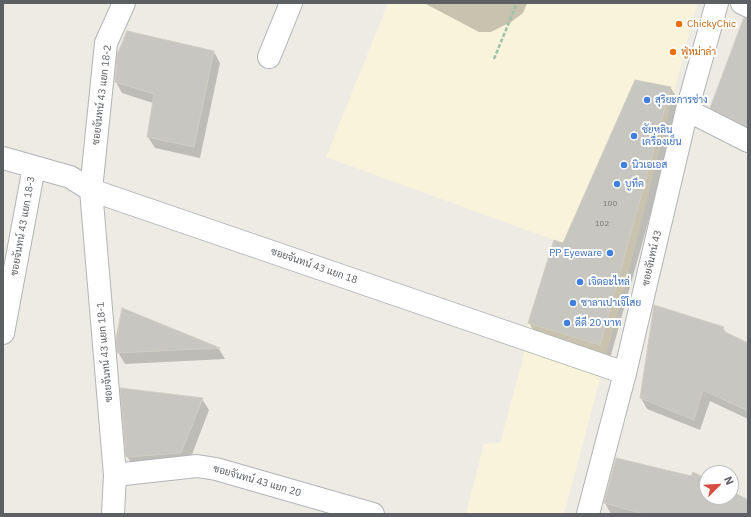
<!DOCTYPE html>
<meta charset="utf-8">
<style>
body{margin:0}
#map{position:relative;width:751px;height:517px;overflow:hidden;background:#edebe4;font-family:"IBM Plex Sans",sans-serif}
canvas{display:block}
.frame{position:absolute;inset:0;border:4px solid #5c5f63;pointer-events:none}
.north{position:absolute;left:699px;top:465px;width:40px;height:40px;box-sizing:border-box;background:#fff;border:1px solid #bebfc1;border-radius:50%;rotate:66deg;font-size:11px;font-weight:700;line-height:16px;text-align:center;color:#5c5f63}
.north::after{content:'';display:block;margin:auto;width:14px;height:18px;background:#d74d40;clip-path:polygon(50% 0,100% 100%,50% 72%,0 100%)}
</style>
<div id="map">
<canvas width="751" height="517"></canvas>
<div class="frame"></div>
<div class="north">N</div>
</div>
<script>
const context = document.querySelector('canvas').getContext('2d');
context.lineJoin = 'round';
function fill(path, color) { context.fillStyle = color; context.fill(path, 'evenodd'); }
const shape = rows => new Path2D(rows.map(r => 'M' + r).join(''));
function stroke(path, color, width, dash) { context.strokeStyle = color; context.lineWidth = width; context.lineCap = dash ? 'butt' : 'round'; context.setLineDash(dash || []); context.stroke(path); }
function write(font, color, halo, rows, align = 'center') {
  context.font = font + ' "IBM Plex Sans",Sarabun,sans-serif'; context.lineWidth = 4; context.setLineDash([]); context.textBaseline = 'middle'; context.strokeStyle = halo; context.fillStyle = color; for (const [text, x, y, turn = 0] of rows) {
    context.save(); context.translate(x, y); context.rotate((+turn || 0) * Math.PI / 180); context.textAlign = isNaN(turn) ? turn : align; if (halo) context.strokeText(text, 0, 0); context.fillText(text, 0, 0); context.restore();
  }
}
const commercial = shape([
 [388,3,697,3,675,88,634,251,564,514,466,514,484,444,500,443,522,362,528,323,554,240,326,157]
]);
const shadow = shape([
 [424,3,527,3,523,13,511,22,491,32,479,32],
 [214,52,220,63,200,158,155,148,148,137,153,103,122,93,116,82],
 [748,55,748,134,718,119,711,108],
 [671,88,681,105,609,362,539,340,529,323],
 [123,309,219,349,225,359,125,364,118,352],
 [723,328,727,334,748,344,748,419,710,401,700,430,647,409,641,398],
 [202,399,209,410,188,465,134,468,127,456],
 [707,481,707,497,731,497,731,492,748,501,748,514,611,514,605,503]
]);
const building = shape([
 [744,17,748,18,748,127,710,108,744,17],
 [127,31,214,51,194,147,147,137,154,94,115,82,117,55,127,31],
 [635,80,671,87,600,345,528,323,554,240,563,243,635,80],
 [654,305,724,327,723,331,748,343,748,411,703,390,694,420,640,398,654,305],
 [122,308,220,348,117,353,116,339,122,308],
 [120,388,203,398,181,453,126,457,120,388],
 [616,458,691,476,693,472,707,479,707,497,731,497,731,491,748,500,748,514,644,514,604,503,616,458]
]);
const path = shape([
 [494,59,517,3]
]);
const minor = shape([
 [742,3,748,6],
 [269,57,291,3],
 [3,158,70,177,91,190,625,373],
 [3,333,34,167],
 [115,475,197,466,216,469,373,514],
 [113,514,115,475,91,190,106,43,124,3]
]);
const tertiary = shape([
 [687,110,748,141],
 [588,514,625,373,687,110,717,3]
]);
const markers = [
 [679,24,4,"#e8710a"],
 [673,52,4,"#e8710a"],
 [647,100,4,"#3f7fe0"],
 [634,136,4,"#3f7fe0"],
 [624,165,4,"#3f7fe0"],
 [617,184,4,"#3f7fe0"],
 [610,253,4,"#3f7fe0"],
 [580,282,4,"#3f7fe0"],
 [573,303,4,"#3f7fe0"],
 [567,323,4,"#3f7fe0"]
];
const numberNames = [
 ["100",610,204],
 ["102",602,224]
];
const foodNames = [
 ["ChickyChic",687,24],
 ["ฟู่หม่าล่า",681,52]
];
const streetNames = [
 ["ซอยจันทน์ 43 แยก 18-2",102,95,-83],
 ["ซอยจันทน์ 43 แยก 18-3",23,226,-80],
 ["ซอยจันทน์ 43",652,258,-77],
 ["ซอยจันทน์ 43 แยก 18",314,266,19],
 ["ซอยจันทน์ 43 แยก 18-1",105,352,-95],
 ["ซอยจันทน์ 43 แยก 20",257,481,16]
];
const shopNames = [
 ["สุริยะการช่าง",655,100],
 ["ชัยหลิน",642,130],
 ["เครื่องเย็น",642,142],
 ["นิวเอเอส",632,165],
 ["บูทีค",625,184],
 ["PP Eyeware",602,253,"right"],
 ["เจิดอะไหล่",588,282],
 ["ซาลาเปาเจ๊โสย",581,303],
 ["ดีดี 20 บาท",575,323]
];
fill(commercial, '#faf3db');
fill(shadow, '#0003');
fill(building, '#c8c6c0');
stroke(building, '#d1cdc3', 1);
stroke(minor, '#b1b4b7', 24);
stroke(tertiary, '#b1b4b7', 24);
stroke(path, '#9cc2a8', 2.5, [4, 2]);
stroke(minor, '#fff', 22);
stroke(tertiary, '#fff', 22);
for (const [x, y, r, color] of markers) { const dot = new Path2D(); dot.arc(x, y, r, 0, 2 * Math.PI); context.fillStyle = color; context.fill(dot); stroke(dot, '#fff', 1.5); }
write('8px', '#77797a', null, numberNames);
write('10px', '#c56008', '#fff', foodNames, 'left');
write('10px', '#5c5f63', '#fff', streetNames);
write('10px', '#366cbe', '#fff', shopNames, 'left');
</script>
